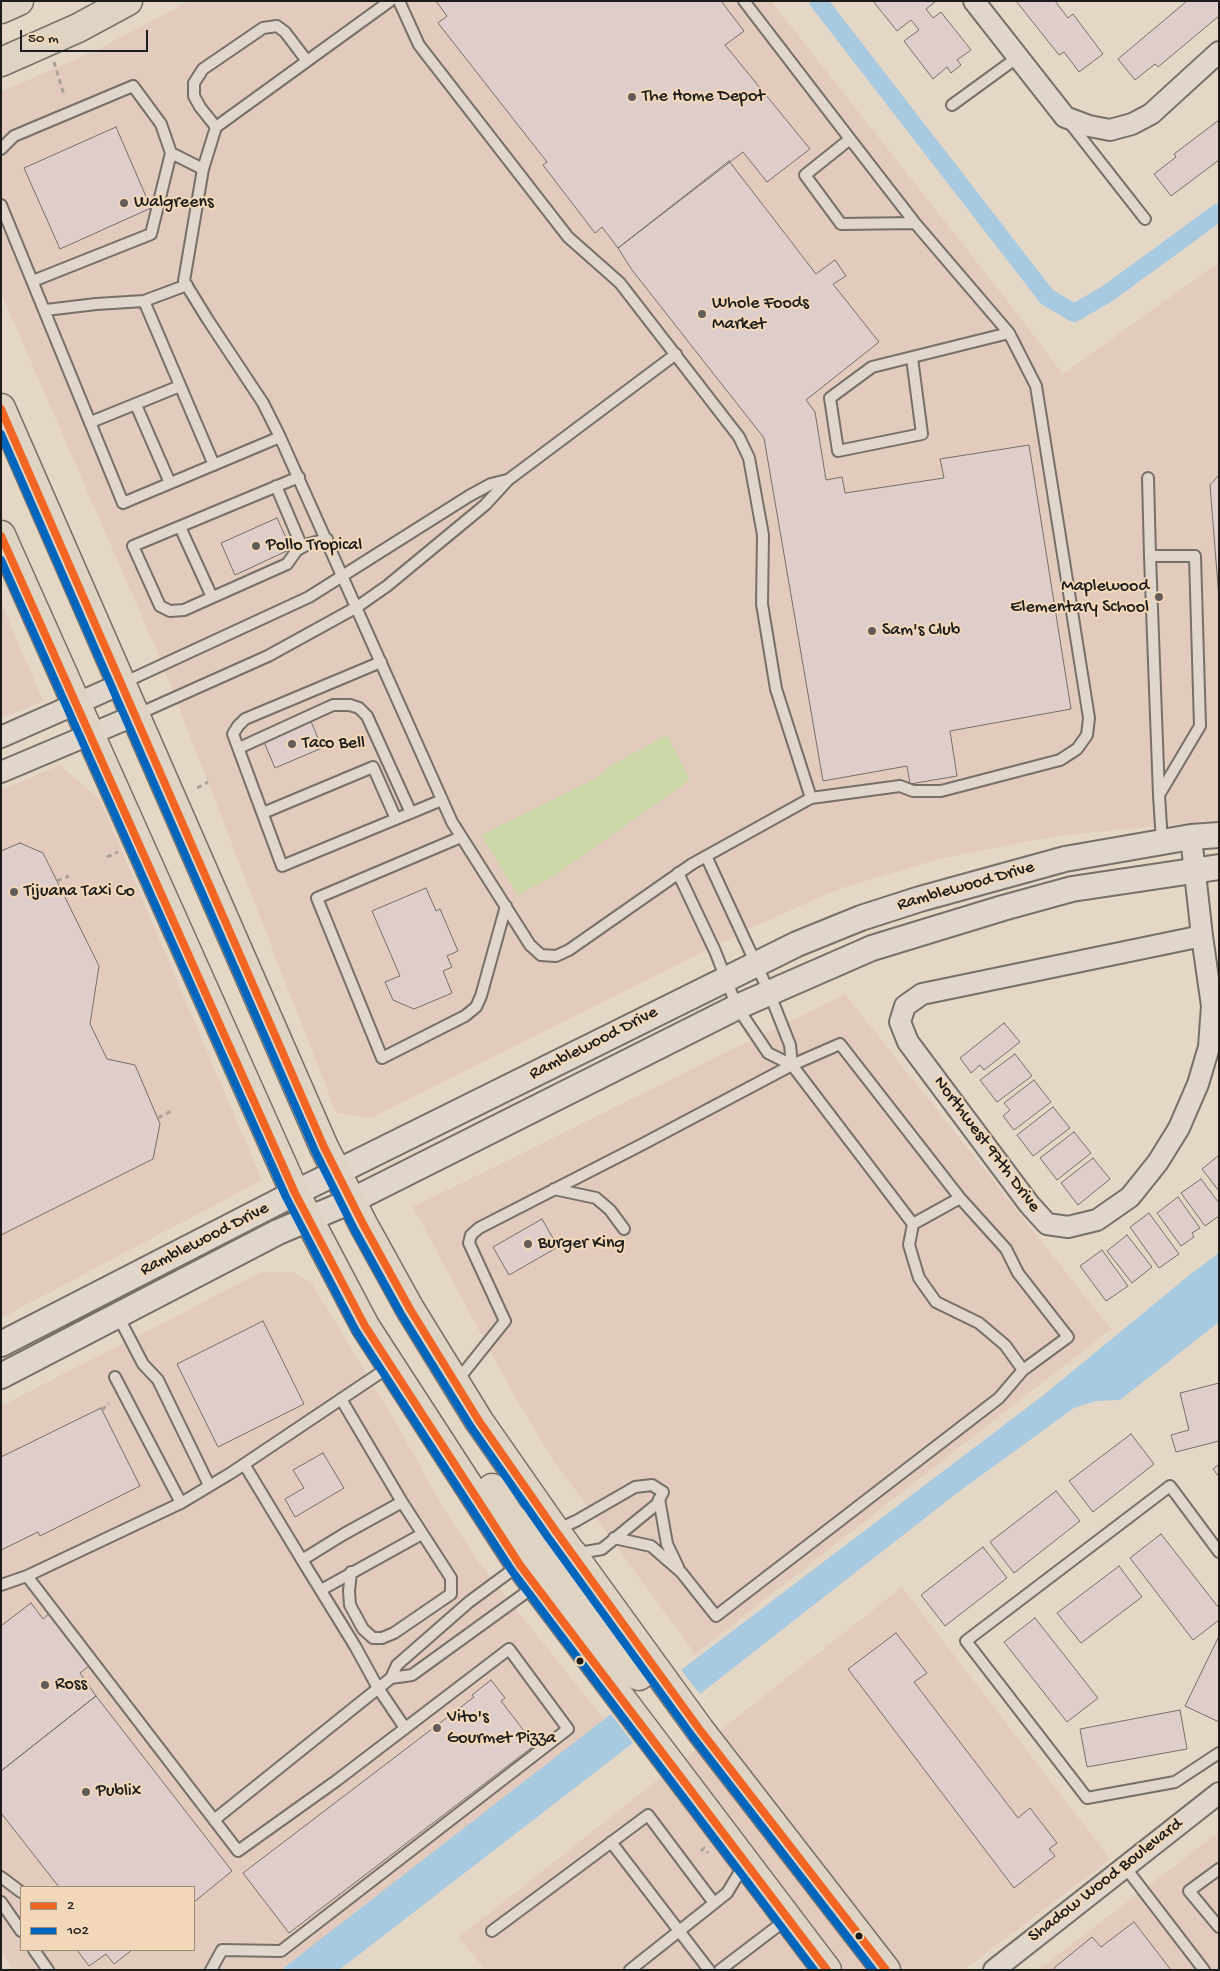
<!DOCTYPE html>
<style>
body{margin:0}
#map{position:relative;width:1220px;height:1971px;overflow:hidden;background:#e5d7c6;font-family:"Gochi Hand",sans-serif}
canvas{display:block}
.frame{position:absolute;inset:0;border:2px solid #1c1c1c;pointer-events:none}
.legend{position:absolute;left:20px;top:1886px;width:175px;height:65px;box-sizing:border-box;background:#f2d8b9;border:1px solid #9c8d7a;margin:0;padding:6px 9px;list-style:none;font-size:15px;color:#1c1c1c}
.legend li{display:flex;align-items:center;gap:10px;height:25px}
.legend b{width:25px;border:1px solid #9c8d7a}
.scale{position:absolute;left:20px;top:30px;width:128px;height:22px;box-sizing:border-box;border:2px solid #1c1c1c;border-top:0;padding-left:6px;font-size:15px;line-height:18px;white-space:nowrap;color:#1c1c1c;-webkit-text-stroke:4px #f2d8b9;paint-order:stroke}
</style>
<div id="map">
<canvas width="1220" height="1971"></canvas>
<div class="frame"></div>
<ul class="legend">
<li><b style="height:6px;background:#f26522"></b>2</li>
<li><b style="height:6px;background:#0065bd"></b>102</li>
</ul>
<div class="scale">50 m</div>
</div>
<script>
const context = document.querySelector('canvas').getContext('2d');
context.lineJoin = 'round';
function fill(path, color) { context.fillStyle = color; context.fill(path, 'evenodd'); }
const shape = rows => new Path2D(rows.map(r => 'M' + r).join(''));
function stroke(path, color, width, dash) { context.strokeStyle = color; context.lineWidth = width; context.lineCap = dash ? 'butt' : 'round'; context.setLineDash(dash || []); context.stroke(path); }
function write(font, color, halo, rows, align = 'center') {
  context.font = font + ' "Gochi Hand",sans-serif'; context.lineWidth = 4; context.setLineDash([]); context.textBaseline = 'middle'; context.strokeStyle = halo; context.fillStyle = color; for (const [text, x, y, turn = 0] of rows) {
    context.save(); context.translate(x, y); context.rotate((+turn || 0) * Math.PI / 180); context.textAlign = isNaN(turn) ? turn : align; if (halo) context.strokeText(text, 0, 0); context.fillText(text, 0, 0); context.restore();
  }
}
const built = shape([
 [189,1,771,1,1006,299,1063,374,1219,262,1219,820,1056,836,939,859,839,889,764,922,372,1118,336,1113,159,656,1,293,1,92,97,50],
 [1,602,43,701,1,718],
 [60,765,100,800,262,1180,1,1318,1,790],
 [845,994,1111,1329,695,1654,552,1458,510,1388,413,1207],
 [262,1272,294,1272,312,1284,390,1412,439,1500,477,1560,607,1723,286,1970,14,1970,1,1952,1,1406],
 [21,1887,194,1887,194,1950,21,1950],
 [902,1587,1110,1859,964,1970,485,1970,459,1937],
 [1219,1832,1219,1970,1038,1970]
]);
const green = shape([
 [667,735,690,780,554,876,518,895,481,835,597,778,608,767]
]);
const water = shape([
 [1219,1253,1219,1322,1120,1400,1096,1401,1074,1408,957,1493,700,1694,681,1670,1041,1397,1192,1273],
 [611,1714,633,1743,339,1970,281,1970]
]);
const canal = shape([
 [818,1,1047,297,1074,313,1107,294,1219,212]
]);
const building = shape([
 [436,1,721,1,744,31,725,45,810,149,767,182,743,152,618,248,602,227,595,233,543,165,547,162,438,23,447,16,436,1],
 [873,1,934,1,935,2,926,9,933,18,941,12,971,50,957,60,961,65,951,73,947,67,933,79,904,41,919,30,911,20,897,31,873,1],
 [1016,1,1055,1,1068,18,1073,14,1103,54,1079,72,1064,52,1059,55,1016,1],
 [1187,1,1219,1,1219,16,1158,67,1155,64,1135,80,1118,59,1187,1],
 [1219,120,1219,160,1171,196,1154,174,1176,157,1174,154,1219,120],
 [116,127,151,208,60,249,24,168,116,127],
 [729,161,816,274,835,260,846,276,833,284,879,342,806,400,815,412,826,480,842,477,845,493,944,478,940,459,1029,445,1071,709,950,731,957,776,910,784,907,766,823,781,764,438,632,270,618,248,729,161],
 [1219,475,1219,599,1210,485,1219,475],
 [277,518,291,549,235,575,221,543,277,518],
 [310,719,322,748,275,768,263,740,310,719],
 [20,843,43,853,99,966,90,1024,107,1059,135,1065,160,1124,153,1159,1,1235,1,851,20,843],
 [426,888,436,911,440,909,458,951,447,956,452,967,443,971,452,993,414,1009,393,1000,385,982,400,976,372,911,426,888],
 [1004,1023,1020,1042,984,1070,980,1065,971,1073,960,1058,1004,1023],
 [1015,1054,1032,1076,997,1102,980,1080,1015,1054],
 [1034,1080,1051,1102,1014,1130,1003,1116,1010,1110,1004,1103,1034,1080],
 [1053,1107,1070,1128,1033,1156,1017,1135,1053,1107],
 [1074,1132,1091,1153,1057,1180,1040,1158,1074,1132],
 [1219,1155,1219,1191,1202,1169,1219,1155],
 [1093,1158,1110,1179,1078,1205,1061,1183,1093,1158],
 [1201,1179,1219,1203,1219,1216,1205,1226,1181,1193,1201,1179],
 [1178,1197,1200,1228,1192,1233,1194,1237,1181,1246,1157,1213,1178,1197],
 [1149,1213,1179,1254,1159,1268,1130,1227,1149,1213],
 [542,1219,558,1247,509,1275,493,1247,542,1219],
 [1127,1235,1152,1267,1132,1283,1107,1251,1127,1235],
 [1102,1250,1128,1286,1106,1301,1080,1266,1102,1250],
 [263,1321,304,1404,218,1447,177,1364,263,1321],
 [1219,1383,1219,1441,1176,1452,1171,1435,1189,1430,1180,1393,1219,1383],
 [101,1408,140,1486,40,1536,38,1532,1,1550,1,1457,101,1408],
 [1131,1434,1154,1464,1093,1512,1069,1481,1131,1434],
 [323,1453,344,1488,295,1517,285,1499,304,1488,293,1470,323,1453],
 [1219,1464,1219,1477,1213,1469,1219,1464],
 [1056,1491,1080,1521,1014,1573,990,1542,1056,1491],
 [1161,1534,1219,1608,1219,1620,1193,1640,1130,1558,1161,1534],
 [983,1547,1007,1578,945,1626,921,1595,983,1547],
 [1119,1566,1142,1597,1081,1643,1057,1613,1119,1566],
 [31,1603,43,1619,50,1613,90,1665,80,1673,96,1696,1,1771,1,1626,31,1603],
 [1035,1618,1098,1698,1067,1722,1004,1642,1035,1618],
 [896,1633,927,1673,914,1682,1018,1818,1030,1808,1057,1843,1049,1849,1055,1856,1014,1888,848,1669,896,1633],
 [1219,1636,1219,1722,1185,1706,1219,1636],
 [491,1680,505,1698,501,1701,535,1745,289,1933,243,1873,474,1697,472,1695,491,1680],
 [96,1696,232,1871,194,1902,194,1887,59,1887,1,1813,1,1771,96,1696],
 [1180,1710,1187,1749,1087,1767,1080,1729,1180,1710],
 [1134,1922,1171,1970,1055,1970,1054,1968,1092,1937,1101,1947,1134,1922],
 [77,1950,132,1950,114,1964,106,1954,89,1966,77,1950]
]);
const path = shape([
 [54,62,64,95],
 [197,788,208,782],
 [107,857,118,852],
 [57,881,69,876],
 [158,1118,173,1110],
 [102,1410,109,1403],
 [701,1851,704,1848,708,1853]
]);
const service = shape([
 [390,1,216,127,203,169,184,281,208,320,263,403,280,437,452,822,530,945,541,955,556,956,569,950,692,864,811,798,776,689,762,604,763,535,749,458,739,437,620,283,568,237,419,45,399,1],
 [744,1,850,139],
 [952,105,1018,57],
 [1069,122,1145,219],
 [216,127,200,107,194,96,194,83,203,69,263,28,277,26,285,32,307,61],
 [1,149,14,136,133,86,161,124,171,153,203,169],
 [1,205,123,503,280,437],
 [915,223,841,224,805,175,850,139,915,223,1009,333],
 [33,281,151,234,171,153],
 [144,301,214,465],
 [46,310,96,304,144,301,187,285],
 [136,405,170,483],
 [91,422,180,386],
 [299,477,133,546,160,606,170,611,184,610,287,564,297,550,308,544,327,539],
 [1148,478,1150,556],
 [276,486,302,547],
 [180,527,212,597],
 [381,662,245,719,238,726,233,734,282,866,442,800],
 [123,683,309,597,469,496,491,484,507,480],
 [136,715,268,656,357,607,387,586,485,505,508,480,676,354],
 [239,748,333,705,350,705,359,708,367,716,411,813],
 [1159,795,1150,556,1195,556,1200,726,1159,795,1162,842],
 [811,798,900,786,913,791,941,791,1060,760,1077,749,1087,735,1089,718,1036,386,1009,333,872,367,830,398,838,451,922,434,912,358],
 [263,813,373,767,396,819],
 [461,837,317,898,382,1058,465,1016,476,1007,481,996,506,906],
 [706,856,769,992,790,1045,792,1065],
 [554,1189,596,1198,610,1210,624,1229],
 [913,1224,960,1198],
 [118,1316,143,1364,158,1380,209,1485],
 [115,1377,181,1503],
 [457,1381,505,1321,469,1243,471,1235,479,1228,641,1145,792,1065,840,1044,960,1198,1006,1249,1018,1273,1068,1337,1023,1370,1005,1345,979,1323,936,1302,919,1278,909,1245,913,1224,792,1065,768,1053,737,1007,715,951,678,873],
 [341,1399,402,1502],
 [244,1464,302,1560,344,1534,402,1502,451,1578,451,1594,394,1633,382,1638,373,1638,363,1629,350,1605,349,1591,351,1572],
 [659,1499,667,1544,678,1567],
 [556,1530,576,1521,635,1487,652,1485,663,1492,657,1504,602,1549,574,1554],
 [614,1538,651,1546,681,1572,716,1616,999,1398,1023,1370],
 [1219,1552,1170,1486,966,1641,1087,1798,1175,1782,1219,1753],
 [302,1560,355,1646,378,1688,405,1728],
 [27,1576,238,1851,336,1781,509,1649,568,1729,281,1951,222,1950,211,1970],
 [1,1585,27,1576,181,1503,231,1473,389,1367],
 [321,1590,422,1534],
 [391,1678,412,1675,535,1586],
 [214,1820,391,1678,397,1665,469,1602,519,1565],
 [611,1842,709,1970],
 [1125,1867,1204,1970],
 [1219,1869,1189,1891,1219,1927],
 [1,1877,21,1892],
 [1,1902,21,1931],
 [492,1931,648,1815,714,1903],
 [34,1950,48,1970],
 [630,1970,727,1893,744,1865],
 [720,1970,787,1919]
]);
const minor = shape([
 [974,1,1065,117,1089,126,1110,130,1132,124,1151,114,1219,52],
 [1,737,121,684],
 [1,772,136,715],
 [1191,837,1202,936],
 [1202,936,1212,1006,1209,1047,1198,1084,1179,1128,1158,1162,1130,1197,1097,1220,1068,1227,1047,1224,1029,1204,908,1042,900,1022,905,1006,922,994,1202,936],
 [994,1970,1219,1793]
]);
const tertiary = shape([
 [1,1344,295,1193,797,944,861,918,920,899,1065,859,1191,837,1219,835],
 [1,1376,278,1232,351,1201,737,1007,872,948,1003,908,1072,889,1219,867]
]);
const primary = shape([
 [1,9,19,1],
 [1,62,78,28,128,1],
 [1,408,324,1147,363,1224,410,1309,479,1421,555,1530,700,1730,886,1970],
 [1,535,295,1193,365,1326,520,1565,827,1970],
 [492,1488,510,1516,541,1547,573,1554],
 [520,1565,534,1562,568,1584,639,1676]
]);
const bus1 = shape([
 [1,409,324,1147,363,1224,410,1309,479,1421,555,1530,700,1730,886,1970],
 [1,536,295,1193,365,1326,520,1565,827,1970]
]);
const bus2 = shape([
 [1,434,315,1151,354,1229,401,1314,471,1427,547,1536,692,1736,873,1970],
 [1,560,286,1197,356,1331,512,1571,814,1970]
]);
const markers = [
 [632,97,5,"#625d58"],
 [124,203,5,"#625d58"],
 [702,314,5,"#625d58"],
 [256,546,5,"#625d58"],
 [1159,597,5,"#625d58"],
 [872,631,5,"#625d58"],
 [292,744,5,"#625d58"],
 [14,892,5,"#625d58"],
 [528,1244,5,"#625d58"],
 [580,1661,4.5,"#1c1c1c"],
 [45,1685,5,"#625d58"],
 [437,1728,5,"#625d58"],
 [86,1792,5,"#625d58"],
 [859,1936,4.5,"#1c1c1c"]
];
const poiNames = [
 ["The Home Depot",642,97],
 ["Walgreens",134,203],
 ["Whole Foods",712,304],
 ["Market",712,325],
 ["Pollo Tropical",266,546],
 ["Maplewood",1149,587,"right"],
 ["Elementary School",1149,608,"right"],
 ["Sam's Club",882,631],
 ["Taco Bell",302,744],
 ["Tijuana Taxi Co",24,892],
 ["Burger King",538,1244],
 ["Ross",55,1685],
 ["Vito's",447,1718],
 ["Gourmet Pizza",447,1739],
 ["Publix",96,1792]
];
const streetNames = [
 ["Ramblewood Drive",966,887,-16],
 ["Ramblewood Drive",594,1044,-27],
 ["Northwest 97th Drive",986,1145,53],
 ["Ramblewood Drive",205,1240,-27],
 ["Shadow Wood Boulevard",1106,1881,-38]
];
fill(built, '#e2cbbc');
fill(green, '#ccd7a8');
fill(water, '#a8cae1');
stroke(canal, '#a8cae1', 18);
fill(building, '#decdcb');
stroke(building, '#767068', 1);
stroke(service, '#767068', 14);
stroke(minor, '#767068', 24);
stroke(tertiary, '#767068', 28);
stroke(primary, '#767068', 31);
stroke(path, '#a9a197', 3, [5, 4]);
stroke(service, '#e0d6cb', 10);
stroke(minor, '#e0d6cb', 20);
stroke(tertiary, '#e0d6cb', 24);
stroke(primary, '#dfd4c3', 28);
stroke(bus1, '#f26522', 8);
stroke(bus2, '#0065bd', 8);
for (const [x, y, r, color] of markers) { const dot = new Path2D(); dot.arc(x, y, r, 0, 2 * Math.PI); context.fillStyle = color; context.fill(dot); stroke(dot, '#f2d8b9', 2); }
write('18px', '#1c1c1c', '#f2d8b9', poiNames, 'left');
write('18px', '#1c1c1c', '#f2d8b9', streetNames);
</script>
